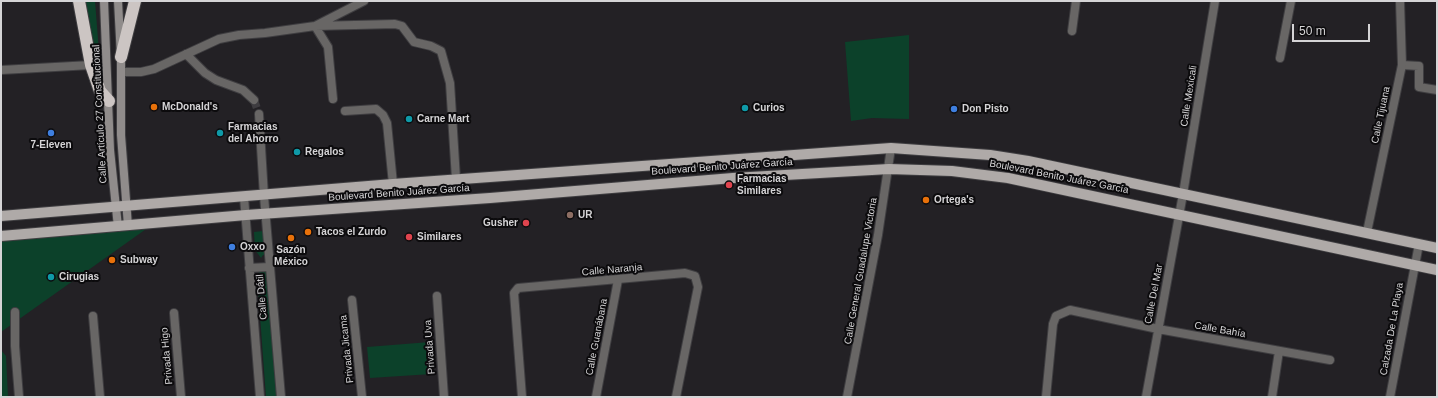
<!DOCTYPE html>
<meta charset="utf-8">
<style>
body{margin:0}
#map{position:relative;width:1438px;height:398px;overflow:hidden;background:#232125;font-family:Helvetica,sans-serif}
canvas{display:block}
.frame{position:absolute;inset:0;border:2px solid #d5d4d6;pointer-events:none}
.scale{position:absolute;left:1292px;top:24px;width:78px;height:18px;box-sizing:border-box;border:2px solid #d5d4d6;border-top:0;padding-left:5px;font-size:12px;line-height:14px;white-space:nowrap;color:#d5d4d6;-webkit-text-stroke:3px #0c0b0d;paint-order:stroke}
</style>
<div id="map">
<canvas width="1438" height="398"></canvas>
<div class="frame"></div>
<div class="scale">50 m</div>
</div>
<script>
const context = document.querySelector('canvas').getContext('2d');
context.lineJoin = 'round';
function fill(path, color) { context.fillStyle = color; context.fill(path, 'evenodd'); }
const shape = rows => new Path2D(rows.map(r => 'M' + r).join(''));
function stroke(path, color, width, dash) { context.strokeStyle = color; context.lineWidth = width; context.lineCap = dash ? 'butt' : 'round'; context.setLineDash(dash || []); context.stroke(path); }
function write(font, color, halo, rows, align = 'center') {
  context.font = font + ' Helvetica,sans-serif'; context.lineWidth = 4; context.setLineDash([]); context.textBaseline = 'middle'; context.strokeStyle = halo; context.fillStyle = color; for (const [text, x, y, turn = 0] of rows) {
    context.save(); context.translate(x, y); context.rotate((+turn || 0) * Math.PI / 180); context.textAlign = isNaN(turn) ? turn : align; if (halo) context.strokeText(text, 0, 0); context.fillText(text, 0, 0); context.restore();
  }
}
const green = shape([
 [81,1,95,1,101,77,96,59],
 [909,35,909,119,872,118,851,121,845,42],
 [156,222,1,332,1,240],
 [263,231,267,256,263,255,261,258,255,250,254,232],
 [265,269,270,272,279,397,266,397,257,275,261,270],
 [430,342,432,374,370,378,367,347],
 [1,350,6,356,8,397,1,397]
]);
const minorTunnel = shape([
 [254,100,259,114]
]);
const minor = shape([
 [315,26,395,24,402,26,414,42,431,46,441,51,450,83,456,179],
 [315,26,328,47,333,99],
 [1072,31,1076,1],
 [186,54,205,73,216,80,243,90,254,100],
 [1280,58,1291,1],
 [1402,65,1419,66,1419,87,1437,90],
 [1,70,91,65],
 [121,72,141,72,154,69,219,39,239,35,265,33,315,26,364,1],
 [345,111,376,109,383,115,387,123,393,184],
 [259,114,264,196],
 [437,296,444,397],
 [352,300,362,397],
 [15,312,15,346,19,397],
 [174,313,181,397],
 [93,316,100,397],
 [522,397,514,293,518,288,685,273,695,276,698,287,676,397],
 [596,397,618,280],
 [1046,397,1053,324,1056,316,1070,310,1158,329,1330,360],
 [1146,397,1183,194,1215,1],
 [1272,397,1279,351]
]);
const tertiary = shape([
 [264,196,281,397],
 [244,197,260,397],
 [1367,232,1402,65,1400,1],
 [249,268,269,267],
 [847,397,878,235,891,148],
 [1390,397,1419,244]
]);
const secondary = shape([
 [104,1,110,150,118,227],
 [118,1,121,57,121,135,128,226]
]);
const primary = shape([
 [1,216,393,184,891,148,990,155,1028,161,1437,248],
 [1,236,246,215,490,198,733,178,889,169,952,171,1008,178,1437,270]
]);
const motorway = shape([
 [79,1,91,65,100,91,109,101],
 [121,57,135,1]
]);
const markers = [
 [154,107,4,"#e8710a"],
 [745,108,4,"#0f9aa8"],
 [954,109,4,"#3f7fe0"],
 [409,119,4,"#0f9aa8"],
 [51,133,4,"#3f7fe0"],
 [220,133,4,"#0f9aa8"],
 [297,152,4,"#0f9aa8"],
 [729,185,4,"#e0444e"],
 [926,200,4,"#e8710a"],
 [570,215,4,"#8d6e63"],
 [526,223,4,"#e0444e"],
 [308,232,4,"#e8710a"],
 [409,237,4,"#e0444e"],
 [291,238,4,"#e8710a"],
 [232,247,4,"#3f7fe0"],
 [112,260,4,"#e8710a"],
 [51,277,4,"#0f9aa8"]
];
const streetNames = [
 ["Calle Mexicali",1189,96,-81],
 ["Calle Artículo 27 Constitucional",100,114,-93],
 ["Calle Tijuana",1381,115,-78],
 ["Boulevard Benito Juárez García",722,167,-4],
 ["Boulevard Benito Juárez García",1059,177,11],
 ["Boulevard Benito Juárez García",399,193,-4],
 ["Calle Naranja",612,270,-5],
 ["Calle General Guadalupe Victoria",861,271,-80],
 ["Calle Del Mar",1154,294,-79],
 ["Calle Dátil",262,297,-95],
 ["Calzada De La Playa",1392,329,-80],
 ["Calle Bahía",1220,330,10],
 ["Calle Guanábana",597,337,-79],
 ["Privada Uva",430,347,-94],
 ["Privada Jicama",347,349,-96],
 ["Privada Higo",167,356,-95]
];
const poiNames = [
 ["McDonald's",162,107],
 ["Curios",753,108],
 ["Don Pisto",962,109],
 ["Carne Mart",417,119],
 ["Farmacias",228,127],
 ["del Ahorro",228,139],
 ["7-Eleven",51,145,"center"],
 ["Regalos",305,152],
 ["Farmacias",737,179],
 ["Similares",737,191],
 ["Ortega's",934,200],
 ["UR",578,215],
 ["Gusher",518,223,"right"],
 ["Tacos el Zurdo",316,232],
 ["Similares",417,237],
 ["Oxxo",240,247],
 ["Sazón",291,250,"center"],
 ["México",291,262,"center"],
 ["Subway",120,260],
 ["Cirugias",59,277]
];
fill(green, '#0c412a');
stroke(minorTunnel, '#3e3c40', 8, [8, 4]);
stroke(minor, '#3f3e41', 10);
stroke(tertiary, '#3f3e41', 10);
stroke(secondary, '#3f3e41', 10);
stroke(primary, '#3f3e41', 12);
stroke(motorway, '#3f3e41', 14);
stroke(minor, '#686665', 8);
stroke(tertiary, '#686665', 8);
stroke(secondary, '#908c8b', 8);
stroke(primary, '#afaaa8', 10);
stroke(motorway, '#ccc5c3', 12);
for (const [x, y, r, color] of markers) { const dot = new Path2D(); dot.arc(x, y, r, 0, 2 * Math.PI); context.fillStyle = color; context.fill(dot); stroke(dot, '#0c0b0d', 1.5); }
write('10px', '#d5d4d6', '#0c0b0d', streetNames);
write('bold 10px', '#d5d4d6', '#0c0b0d', poiNames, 'left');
</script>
